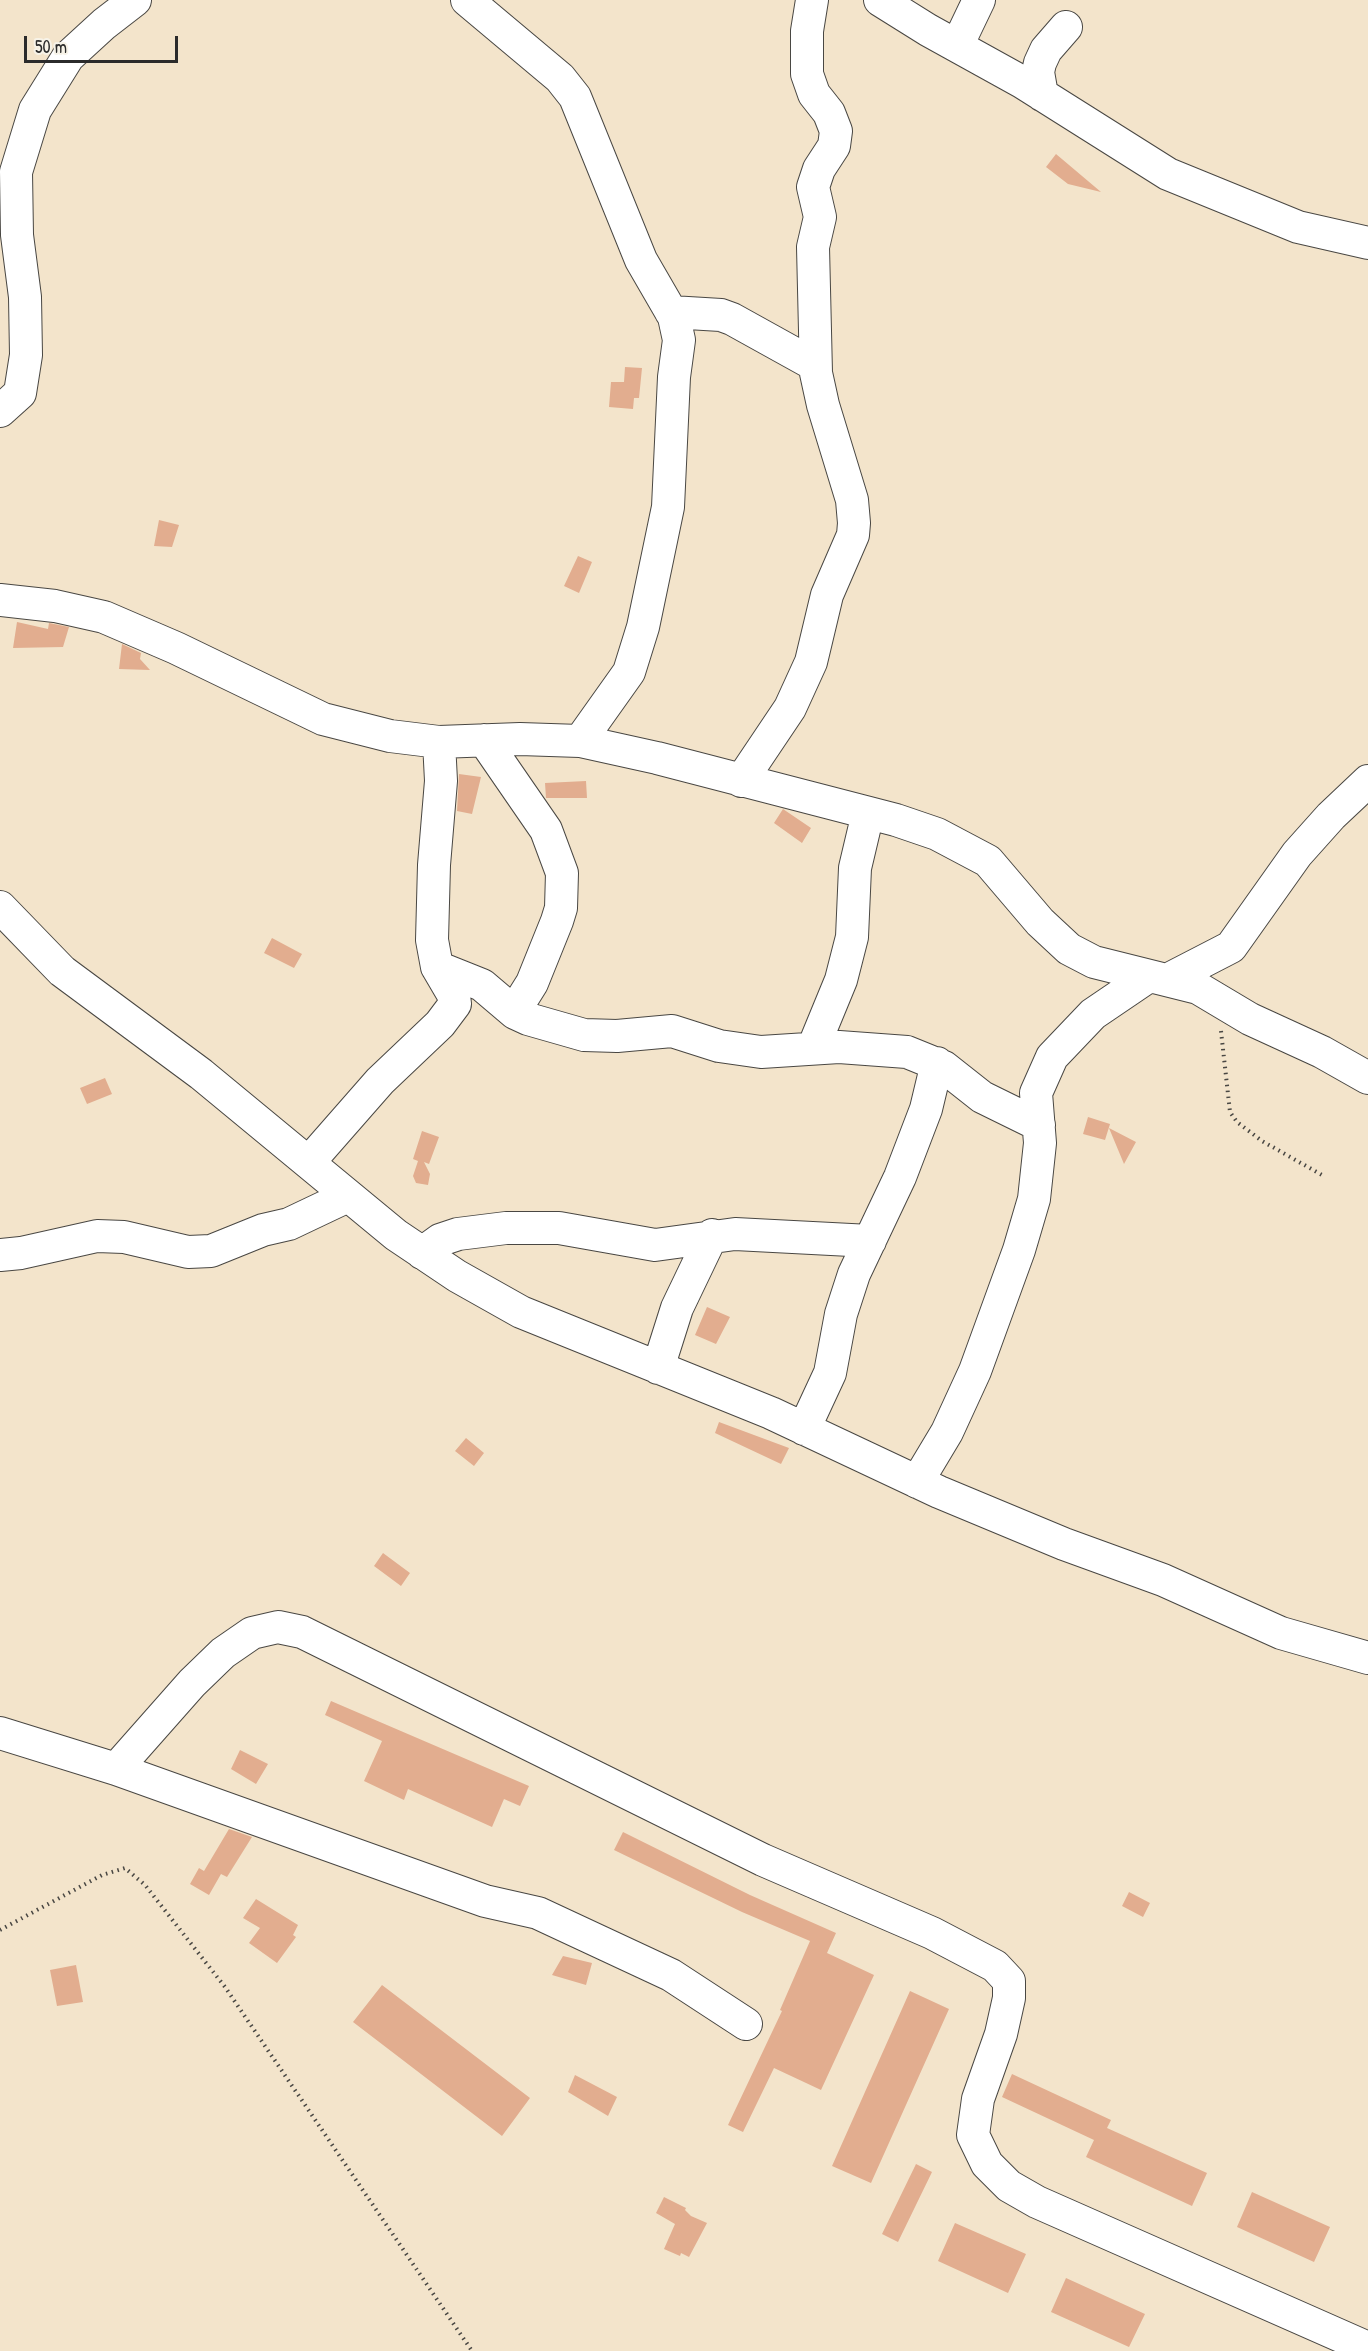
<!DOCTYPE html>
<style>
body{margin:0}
#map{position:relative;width:1368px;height:2351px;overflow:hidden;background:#f3e4cb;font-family:"Patrick Hand",sans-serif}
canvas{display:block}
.scale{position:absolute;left:24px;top:36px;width:154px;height:27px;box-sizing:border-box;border:3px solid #2b2b2b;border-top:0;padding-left:8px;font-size:18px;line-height:21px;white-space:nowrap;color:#2b2b2b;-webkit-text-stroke:4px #f7f3e8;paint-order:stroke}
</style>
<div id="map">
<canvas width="1368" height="2351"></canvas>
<div class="scale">50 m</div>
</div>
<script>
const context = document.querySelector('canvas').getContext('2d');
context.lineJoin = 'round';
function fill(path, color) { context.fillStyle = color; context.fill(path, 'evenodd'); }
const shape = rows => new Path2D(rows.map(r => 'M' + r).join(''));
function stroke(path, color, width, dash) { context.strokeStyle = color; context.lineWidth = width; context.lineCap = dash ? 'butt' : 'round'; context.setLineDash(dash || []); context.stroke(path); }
const building = shape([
 [1056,154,1101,192,1068,184,1046,167],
 [625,367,642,368,639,398,634,398,633,409,609,407,611,382,624,382],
 [159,520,179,525,172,547,154,546],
 [578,556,592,562,579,593,564,586],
 [17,622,48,629,49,623,69,627,63,647,13,648],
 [122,644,141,653,140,659,150,670,119,669],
 [459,774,481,777,472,814,457,811],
 [586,781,587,798,546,798,545,783],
 [783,809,811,828,802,843,774,823],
 [272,938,302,954,294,968,264,953],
 [105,1078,112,1094,87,1104,80,1088],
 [1088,1117,1110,1124,1105,1140,1083,1134],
 [1109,1128,1136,1142,1124,1164],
 [422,1131,439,1137,429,1164,424,1162,430,1174,428,1185,416,1183,413,1176,418,1161,413,1159],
 [707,1307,730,1317,716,1344,695,1335],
 [719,1422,789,1448,781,1464,715,1433],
 [466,1438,484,1453,474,1466,455,1451],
 [383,1553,410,1573,401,1586,374,1566],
 [331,1701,529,1786,520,1806,504,1799,492,1827,408,1789,404,1800,364,1781,382,1741,325,1715],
 [240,1750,268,1764,256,1784,231,1769],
 [229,1829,252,1837,227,1877,221,1874,209,1895,190,1884,199,1868,204,1871],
 [623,1832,750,1895,836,1933,827,1953,874,1975,821,2090,774,2068,743,2132,728,2125,782,2011,780,2010,810,1941,742,1912,614,1850],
 [1129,1892,1150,1903,1143,1917,1122,1906],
 [256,1899,298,1925,293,1935,296,1937,277,1963,249,1943,260,1928,243,1918],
 [563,1956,592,1963,586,1985,552,1975],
 [76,1965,83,2002,57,2006,50,1970],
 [382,1985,530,2098,502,2136,353,2022],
 [910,1991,949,2009,871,2183,832,2166],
 [1012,2074,1111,2120,1107,2128,1207,2173,1192,2206,1086,2157,1094,2140,1002,2097],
 [575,2075,617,2097,608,2116,568,2092],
 [916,2164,932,2172,898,2242,882,2234],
 [1252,2192,1330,2227,1314,2262,1237,2227],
 [664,2197,686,2208,685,2210,691,2216,707,2223,689,2257,681,2253,680,2256,664,2249,675,2224,656,2213],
 [955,2223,1026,2254,1008,2293,938,2261],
 [1066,2278,1145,2314,1129,2347,1051,2312]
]);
const path = shape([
 [1221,1031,1230,1112,1237,1122,1262,1141,1322,1175],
 [0,1930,102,1875,125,1868,145,1885,225,1987,472,2351]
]);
const minor = shape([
 [467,0,560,78,575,97,641,260,674,317,679,340,674,377,668,507,643,627,629,672,580,741],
 [880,0,928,30,1022,82,1168,174,1298,227,1368,243],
 [957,46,979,0],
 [1042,95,1038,72,1040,63,1046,50,1066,27],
 [671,312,721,315,732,319,815,365],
 [0,411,20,393,26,355,25,297,17,235,16,172,35,110,68,57,104,24,135,0],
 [0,600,55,606,104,617,176,648,323,719,390,736,439,742,520,739,580,741,657,758,896,820,937,834,988,861,1040,922,1069,949,1094,962,1198,988,1250,1019,1322,1052,1368,1078],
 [484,740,546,830,562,873,561,908,557,921,532,983,522,999,510,1008],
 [741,781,790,708,811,662,827,595,853,535,854,523,852,500,823,405,816,373,813,247,820,217,813,187,819,169,834,146,836,131,829,113,814,94,807,74,807,31,812,0],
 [0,907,62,971,201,1074,396,1235,457,1276,521,1312,771,1413,939,1492,1064,1544,1163,1580,1281,1633,1368,1658],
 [437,967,482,985,515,1013,528,1019,584,1035,617,1036,672,1031,719,1046,761,1052,839,1047,907,1052,944,1067,982,1097,1039,1125],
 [1169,979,1231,947,1297,854,1331,816,1368,781],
 [813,1048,841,980,852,937,855,868,868,813],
 [309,1162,380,1081,440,1024,455,1004,454,996,437,967,432,940,434,865,441,781,439,742],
 [422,1253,440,1240,458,1234,506,1228,559,1228,655,1245,735,1234,870,1241],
 [0,1255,21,1253,97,1236,124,1237,188,1252,211,1251,263,1230,289,1224,348,1196],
 [658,1368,677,1308,712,1235],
 [804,1429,830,1373,841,1314,854,1274,900,1177,926,1109,937,1063],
 [917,1482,947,1432,975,1371,1019,1250,1034,1199,1040,1143,1036,1093,1052,1057,1093,1014,1149,976],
 [0,1733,116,1769,485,1901,538,1913,671,1975,746,2024],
 [116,1769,192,1683,223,1653,252,1633,278,1627,302,1632,763,1860,932,1933,995,1966,1009,1981,1009,1998,1001,2034,978,2099,973,2135,987,2164,1009,2186,1037,2202,1368,2348]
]);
fill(building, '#e2ad8f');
stroke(minor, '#494743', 34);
stroke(path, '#494743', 4, [1.5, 4.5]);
stroke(minor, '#fff', 32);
</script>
